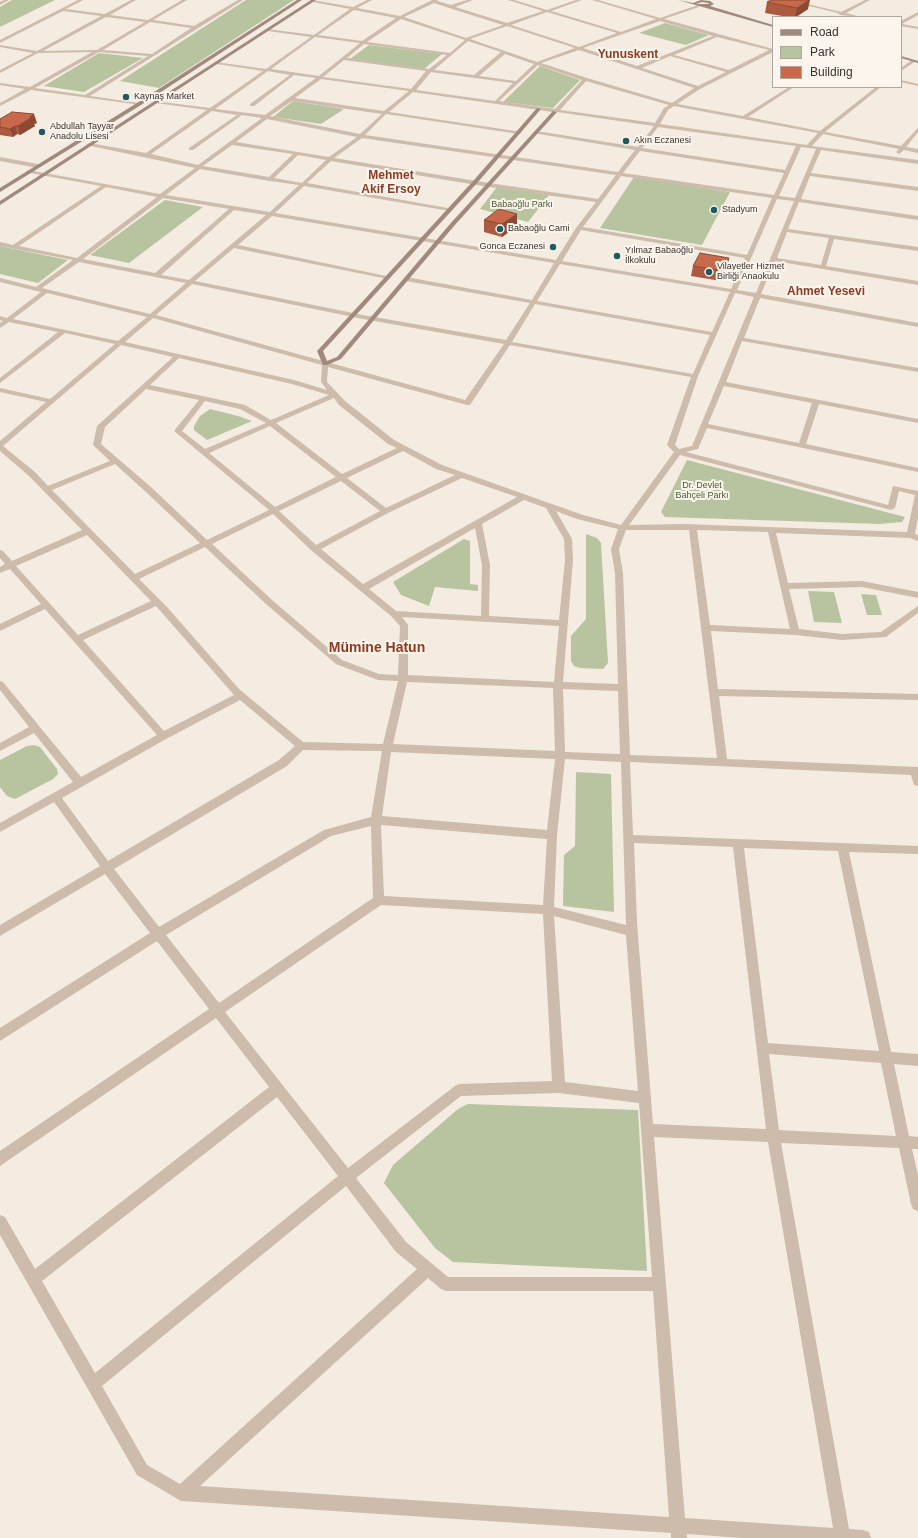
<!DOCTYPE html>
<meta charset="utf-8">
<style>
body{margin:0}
#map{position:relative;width:918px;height:1538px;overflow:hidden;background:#f4ebe1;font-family:Helvetica,sans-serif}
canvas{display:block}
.legend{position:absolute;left:772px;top:16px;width:130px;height:72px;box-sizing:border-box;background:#fbf5ee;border:1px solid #aea6a0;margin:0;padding:5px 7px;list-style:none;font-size:12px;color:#3b302b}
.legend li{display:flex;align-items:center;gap:8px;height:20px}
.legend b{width:20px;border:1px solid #aea6a0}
</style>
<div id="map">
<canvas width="918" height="1538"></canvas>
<ul class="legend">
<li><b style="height:5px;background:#a18a7d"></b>Road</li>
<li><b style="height:11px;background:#b8c4a0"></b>Park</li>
<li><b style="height:11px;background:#c8694b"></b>Building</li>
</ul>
</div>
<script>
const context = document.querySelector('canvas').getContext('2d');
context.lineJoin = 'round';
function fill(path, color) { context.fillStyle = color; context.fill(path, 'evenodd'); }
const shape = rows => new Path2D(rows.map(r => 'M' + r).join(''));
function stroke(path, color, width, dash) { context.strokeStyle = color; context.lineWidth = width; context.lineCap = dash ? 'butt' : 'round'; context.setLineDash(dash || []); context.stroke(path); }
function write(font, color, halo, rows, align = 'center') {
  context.font = font + ' Helvetica,sans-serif'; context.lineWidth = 4; context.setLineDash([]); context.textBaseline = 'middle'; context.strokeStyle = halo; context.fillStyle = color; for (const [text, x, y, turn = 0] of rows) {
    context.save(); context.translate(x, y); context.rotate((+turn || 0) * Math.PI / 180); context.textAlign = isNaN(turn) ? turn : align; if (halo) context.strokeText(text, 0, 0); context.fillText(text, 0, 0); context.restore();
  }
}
const green = shape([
 [12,0,55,0,0,27,0,7],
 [246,0,294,0,159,88,120,81],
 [665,23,709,35,686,45,639,33],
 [369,45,442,54,424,69,350,59],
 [99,53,143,58,84,92,44,86],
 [540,66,580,80,553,108,503,102],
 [293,101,344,109,321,124,273,117],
 [634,177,730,192,702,245,600,228],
 [497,187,549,195,528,222,480,209],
 [165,200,203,207,129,263,90,255],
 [0,246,68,260,38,283,0,274],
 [210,409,238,416,252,421,207,440,194,430,194,426,200,416],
 [687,460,905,517,902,522,880,524,665,517,661,512],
 [586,534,597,538,601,543,608,663,603,669,580,668,574,666,571,661,571,636,586,619],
 [464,539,470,541,470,584,478,585,478,591,435,587,429,606,401,595,393,582],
 [808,591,834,592,842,623,814,622],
 [861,594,876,595,882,615,867,615],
 [34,745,40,747,57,769,58,774,53,779,15,799,7,796,0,787,0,760,27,746],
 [576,772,611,774,614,912,563,906,564,855,575,846],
 [468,1104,638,1110,647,1271,453,1262,435,1248,384,1183,393,1165,458,1109]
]);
const street = shape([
 [4,0,9,0,0,5,0,2,4,0],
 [78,0,83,0,66,9,105,14,131,0,136,0,110,15,148,20,182,0,187,0,153,20,194,26,238,0,243,0,90,96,139,103,141,105,31,90,0,106,0,103,25,89,0,85,0,83,30,87,92,52,38,53,0,73,0,70,33,53,0,47,0,45,37,51,101,16,63,11,0,43,0,40,78,0],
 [106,17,145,22,97,50,43,51,106,17],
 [150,22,191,28,152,54,103,50,150,22],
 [99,52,148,56,85,95,35,88,99,52],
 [312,0,353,7,367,0,372,0,357,8,400,16,432,0,438,0,437,1,451,5,467,0,473,0,455,7,507,23,543,11,508,0,514,0,547,10,576,0,582,0,551,11,621,32,656,19,592,0,598,0,660,18,698,5,699,7,664,19,773,49,773,52,700,89,677,104,743,116,789,87,794,87,748,117,820,131,876,87,881,87,825,132,901,146,918,128,918,132,906,147,918,149,918,153,904,150,899,154,896,152,899,149,823,134,812,146,918,160,918,164,821,150,811,173,918,187,918,191,810,176,801,199,918,216,918,220,799,202,788,229,918,247,918,251,834,239,826,266,918,281,918,285,775,261,761,294,918,323,918,327,760,298,744,338,918,368,918,372,742,341,726,382,918,419,918,423,819,404,806,444,918,468,918,472,707,428,698,449,686,452,888,505,893,486,918,491,918,518,915,534,918,535,918,541,910,538,776,533,788,583,862,581,918,592,918,598,862,587,789,589,799,629,842,634,881,632,918,606,918,613,886,637,842,640,795,635,711,631,718,689,918,694,918,700,719,696,727,759,918,767,918,786,914,785,911,775,630,762,633,835,918,846,918,854,849,852,891,1052,918,1054,918,1066,894,1064,909,1136,918,1137,918,1149,912,1149,918,1175,918,1211,913,1209,911,1204,899,1148,781,1143,849,1529,863,1530,869,1532,871,1538,742,1538,687,1534,687,1538,671,1538,671,1533,181,1501,137,1475,0,1235,0,1215,5,1217,35,1269,269,1087,216,1018,0,1166,0,1151,209,1009,157,941,0,1041,0,1028,150,933,105,874,0,936,0,925,100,866,54,802,0,832,0,823,73,782,34,733,0,751,0,743,29,727,0,690,0,681,3,682,81,777,157,735,45,609,0,631,0,624,41,604,10,569,0,573,0,567,5,564,0,558,0,550,3,551,12,561,82,530,29,476,0,451,0,441,46,402,0,392,0,388,50,399,115,344,65,333,0,383,0,378,58,332,9,322,0,328,0,323,3,321,0,320,0,316,7,318,41,292,0,282,0,278,36,287,73,260,0,246,0,242,13,245,101,186,30,173,27,171,28,170,160,194,195,168,86,145,89,143,146,153,207,110,156,103,154,101,210,108,263,71,217,64,215,62,266,69,311,37,268,31,267,29,314,35,350,9,313,2,311,1,312,0],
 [434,3,449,8,503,25,466,38,404,17,434,3],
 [354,10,396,18,362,41,318,35,354,10],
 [547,12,617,33,579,47,511,25,547,12],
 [401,19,465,40,450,53,367,42,401,19],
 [660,21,713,36,637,66,583,48,660,21],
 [507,26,575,48,537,62,470,39,507,26],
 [315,37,360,43,319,76,271,69,315,37],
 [717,37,769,50,729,70,674,55,717,37],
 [468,41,501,52,474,75,434,70,468,41],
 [364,44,447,55,429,69,347,58,364,44],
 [579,50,694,88,672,103,587,78,541,63,579,50],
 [505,54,534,64,516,81,479,76,505,54],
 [670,56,726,72,698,86,642,68,670,56],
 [344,60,426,71,411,89,323,77,344,60],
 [538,65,582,80,555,109,499,101,538,65],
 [268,71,290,75,250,104,250,106,254,106,294,75,316,78,265,115,215,109,268,71],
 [431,72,475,78,513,83,495,101,416,90,431,72],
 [321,79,409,91,384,111,295,98,321,79],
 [586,81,669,105,664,108,655,123,560,110,586,81],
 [413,92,553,112,555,113,557,112,654,126,638,147,536,131,533,133,635,150,618,172,365,135,386,114,519,134,522,132,389,112,413,92],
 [292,101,382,114,360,134,270,116,292,101],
 [674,106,818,133,807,145,660,124,668,110,674,106],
 [212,111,237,115,189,148,189,150,193,150,242,115,262,118,198,165,151,154,212,111],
 [267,119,357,137,329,157,236,142,267,119],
 [658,127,796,146,785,170,642,148,658,127],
 [362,138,616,175,598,199,489,183,334,158,362,138],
 [232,145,293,154,269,177,203,166,232,145],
 [801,147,816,149,795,198,779,196,801,147],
 [640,151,784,173,774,195,623,173,640,151],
 [298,155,326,160,302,183,274,178,298,155],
 [331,161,489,187,596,202,576,228,556,260,275,213,304,186,450,211,453,209,307,183,331,161],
 [200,169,270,181,299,185,270,212,166,195,200,169],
 [621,176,772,198,747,255,583,227,621,176],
 [106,187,157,197,77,258,19,246,106,187],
 [163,198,229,209,155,273,83,259,163,198],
 [777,199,794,201,756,293,737,290,777,199],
 [234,210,266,215,189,280,161,275,234,210],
 [272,216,554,263,532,300,406,277,403,279,406,281,530,303,506,340,363,315,195,281,234,248,388,279,391,277,238,245,272,216],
 [581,230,745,258,731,289,562,261,581,230],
 [787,232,829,238,821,265,777,258,787,232],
 [79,262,186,283,150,314,42,288,79,262],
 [560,264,730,292,712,332,537,301,560,264],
 [192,284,363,319,504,344,465,400,156,315,192,284],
 [47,293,147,317,118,341,13,319,47,293],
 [735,293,754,297,692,446,679,449,675,445,698,376,735,293],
 [535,304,710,335,693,374,512,342,535,304],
 [153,318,322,365,321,382,327,390,294,380,125,342,153,318],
 [121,345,173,357,97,426,93,445,110,461,48,486,35,472,3,446,121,345],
 [510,345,691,377,667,445,674,452,621,525,583,515,442,465,394,440,345,401,327,382,328,367,467,405,470,405,510,345],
 [179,358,292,384,329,395,271,420,245,405,150,385,179,358],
 [724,386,812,403,799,443,708,424,724,386],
 [146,389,199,400,174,431,269,510,207,540,152,488,101,444,105,427,146,389],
 [334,398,339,405,388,444,397,448,342,474,276,423,334,398],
 [205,401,240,409,266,423,205,449,182,431,205,401],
 [270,426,336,477,275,507,209,453,270,426],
 [403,451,436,469,455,475,386,508,347,478,403,451],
 [680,455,891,510,895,508,899,491,915,495,907,532,683,524,629,525,680,455],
 [115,464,146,492,200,543,135,574,52,490,115,464],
 [462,478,517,497,363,584,321,549,388,513,462,478],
 [341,481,380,511,316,545,279,511,341,481],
 [524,500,546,508,564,539,565,560,559,620,489,616,490,565,482,524,524,500],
 [556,511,577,519,618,529,611,549,615,573,618,684,563,682,573,560,572,539,556,511],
 [273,514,312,551,391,616,400,626,398,675,379,674,342,660,272,600,212,544,273,514],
 [475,528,482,565,481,616,396,611,369,589,475,528],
 [626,530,689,530,717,758,630,755,623,573,619,549,626,530],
 [697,530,768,532,790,629,710,625,697,530],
 [87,535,151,601,78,635,16,566,87,535],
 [205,547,266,604,336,664,378,680,398,681,383,744,303,742,239,689,167,607,139,579,205,547],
 [156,606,234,695,164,731,83,640,156,606],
 [402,617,559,626,554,682,408,675,408,625,402,617],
 [407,682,553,688,555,751,393,744,407,682],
 [563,689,618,691,620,754,565,752,563,689],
 [240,700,295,746,279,760,108,861,62,798,166,739,240,700],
 [303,750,382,751,371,817,324,830,159,927,114,869,287,766,303,750],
 [391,752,555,759,547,830,382,816,391,752],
 [565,759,621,762,626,925,554,907,557,835,565,759],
 [381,825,547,839,543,905,384,896,381,825],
 [371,826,373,898,219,1003,166,935,331,836,371,826],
 [634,843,733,847,766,1129,653,1124,637,923,634,843],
 [744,848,838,851,879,1051,768,1043,744,848],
 [381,905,543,914,552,1081,459,1084,455,1086,348,1168,225,1012,381,905],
 [554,916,626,935,638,1091,565,1082,554,916],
 [769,1054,881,1063,896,1136,779,1130,769,1054],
 [559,1093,639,1103,652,1277,448,1277,406,1242,356,1178,461,1096,559,1093],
 [277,1097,338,1176,95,1373,42,1281,277,1097],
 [654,1137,768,1142,833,1528,685,1518,654,1137],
 [346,1186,396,1252,417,1269,180,1484,147,1465,102,1386,346,1186],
 [428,1278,441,1289,446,1291,653,1291,669,1517,200,1486,428,1278],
 [784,0,791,0,841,12,865,0,870,0,846,13,861,17,840,15,838,13,784,0],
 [918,12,918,15,902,24,918,27,918,29,901,26,901,21,918,12],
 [912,60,916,61,901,71,901,68,912,60],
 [901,80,918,84,918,86,901,82,901,80],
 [0,157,38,164,41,166,38,168,0,161,0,157]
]);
const secondary = shape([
 [297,0,302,0,141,105,0,192,0,188,137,103,297,0],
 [311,0,316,0,0,205,0,201,311,0],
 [678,0,693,3,701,0,710,1,714,4,710,6,773,25,773,27,678,0],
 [702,2,708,3,709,4,696,4,702,2],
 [901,56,918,61,918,63,901,58,901,56],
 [537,108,541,109,478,182,323,351,327,361,337,357,450,224,553,111,557,112,454,226,341,359,327,365,323,365,317,351,318,350,474,180,537,108]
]);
const wall = shape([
 [767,2,808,9,796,17,788,17,765,13],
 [0,119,37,123,34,124,35,126,20,135,17,134,13,137,0,135],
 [517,214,517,226,502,237,484,232,484,220],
 [693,266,727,268,721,281,691,276]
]);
const shadedWall = shape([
 [809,0,810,0,808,9,796,17,795,17,797,8],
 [34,114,37,123,34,124,35,126,20,135,18,126],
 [15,126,17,134,13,137,10,129],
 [517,214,517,226,502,237,502,224],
 [729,258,727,268,721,281,723,271]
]);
const building = shape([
 [771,0,809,0,797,8,767,2,771,0],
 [12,112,34,114,30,117,32,117,18,126,15,126,10,129,0,127,0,119,12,112],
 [499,209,517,214,502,224,484,220,499,209],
 [700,253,729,258,723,271,693,266,700,253]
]);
const markers = [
 [126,97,4,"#1f5a5e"],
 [42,132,4,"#1f5a5e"],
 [626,141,4,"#1f5a5e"],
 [714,210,4,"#1f5a5e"],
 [500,229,4,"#1f5a5e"],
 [553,247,4,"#1f5a5e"],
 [617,256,4,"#1f5a5e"],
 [709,272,4,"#1f5a5e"]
];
const farPoinames = [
 ["Kaynaş Market",134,97],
 ["Abdullah Tayyar",50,127],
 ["Anadolu Lisesi",50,137],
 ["Akın Eczanesi",634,141],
 ["Stadyum",722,210],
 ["Babaoğlu Cami",508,229],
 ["Gonca Eczanesi",545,247,"right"],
 ["Yılmaz Babaoğlu",625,251],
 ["İlkokulu",625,261],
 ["Vilayetler Hizmet",717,267],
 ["Birliği Anaokulu",717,277]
];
const farParknames = [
 ["Babaoğlu Parkı",522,205],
 ["Dr. Devlet",702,486],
 ["Bahçeli Parkı",702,496]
];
const farDistrictnames = [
 ["Yunuskent",628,55],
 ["Mehmet",391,176],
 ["Akif Ersoy",391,190],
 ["Ahmet Yesevi",826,292]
];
const districtNames = [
 ["Mümine Hatun",377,648]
];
fill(green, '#b8c4a0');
fill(street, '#cdbbac');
fill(secondary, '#a18a7d');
fill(wall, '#ac5a40');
fill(shadedWall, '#8c4a34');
fill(building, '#c8694b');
stroke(building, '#8c4a34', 1);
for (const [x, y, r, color] of markers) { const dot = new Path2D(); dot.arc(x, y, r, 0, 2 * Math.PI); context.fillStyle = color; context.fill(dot); stroke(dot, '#fbf5ee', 1.5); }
write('9px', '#3b302b', '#fbf5ee', farPoinames, 'left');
write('9px', '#4a5a2e', '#fbf5ee', farParknames);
write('bold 12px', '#8c3b22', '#fbf5ee', farDistrictnames);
write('bold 14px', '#8c3b22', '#fbf5ee', districtNames);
</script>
